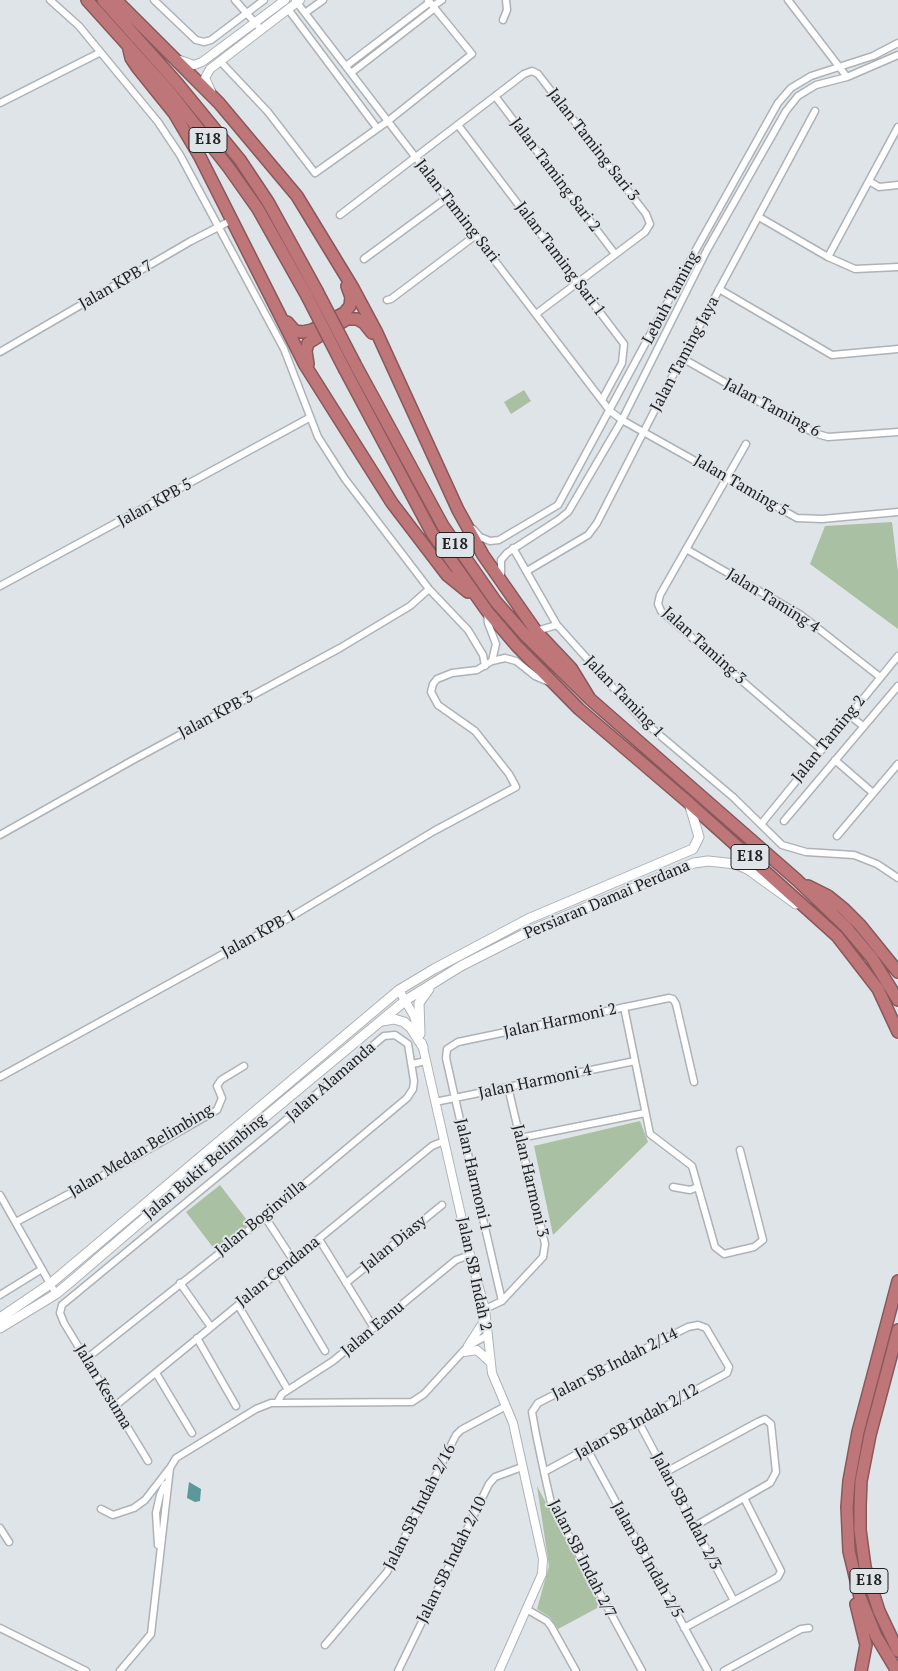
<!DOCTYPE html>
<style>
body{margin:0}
canvas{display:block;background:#dfe4e9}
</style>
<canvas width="898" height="1671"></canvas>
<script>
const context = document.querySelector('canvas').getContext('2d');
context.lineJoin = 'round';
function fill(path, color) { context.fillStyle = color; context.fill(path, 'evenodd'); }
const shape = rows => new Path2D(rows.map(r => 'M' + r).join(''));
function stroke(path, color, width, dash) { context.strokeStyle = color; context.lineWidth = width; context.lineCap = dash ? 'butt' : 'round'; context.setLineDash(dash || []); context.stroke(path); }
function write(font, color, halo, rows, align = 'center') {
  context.font = font + ' "PT Serif",serif'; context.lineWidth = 4; context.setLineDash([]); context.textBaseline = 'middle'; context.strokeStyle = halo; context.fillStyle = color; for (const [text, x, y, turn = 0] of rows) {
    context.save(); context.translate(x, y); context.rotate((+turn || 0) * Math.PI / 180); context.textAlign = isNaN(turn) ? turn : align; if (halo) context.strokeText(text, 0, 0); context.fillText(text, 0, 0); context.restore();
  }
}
const green = shape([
 [524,390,531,401,511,414,504,402],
 [892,522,898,572,898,629,810,564,825,526],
 [640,1121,648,1142,553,1235,534,1146],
 [220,1185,250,1224,215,1250,186,1212],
 [537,1486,601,1606,558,1629,550,1617,537,1609,549,1566]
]);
const water = shape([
 [189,1482,201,1489,200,1501,195,1502,187,1498]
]);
const minor = shape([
 [50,0,79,26,158,122,180,155,284,349,318,437,345,479,429,589,468,630,483,655,485,666],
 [154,0,196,40,204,42,211,40,264,0],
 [235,0,258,26],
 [295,0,610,411,622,420,797,518,822,519,898,512],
 [788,0,847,77],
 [433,6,442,0],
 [288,9,377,128],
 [305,13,323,0],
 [503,20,507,10,506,0],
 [220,61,268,112,315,173,388,121,472,54,428,0],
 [346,66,430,2],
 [351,73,435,8],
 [495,96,615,254],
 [0,103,99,53],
 [458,125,624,344,622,363,602,400],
 [869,181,879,187,898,185],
 [340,215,524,74,532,71,538,74,646,214,650,224,645,232,536,314],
 [759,217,828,257,855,269,898,267],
 [828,257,898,127],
 [364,259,447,198],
 [719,289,832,355,898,349],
 [387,300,391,299,476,235],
 [0,352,191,241,232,220],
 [682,358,814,433,828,437,898,432],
 [746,444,660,595,658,604,661,611,821,749],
 [473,529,480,537,490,541,499,540,558,505,698,246,778,103,791,88,811,76,873,56,898,43],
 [513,548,557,625,643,721,733,797,782,845,806,852,854,855,877,864,898,878],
 [686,549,801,615,880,677],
 [527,571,588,535,597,523,664,392,815,111],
 [501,576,501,560,507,553,558,520,568,512,574,502,622,420,707,250,786,111,798,96,816,85,847,77,898,55],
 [0,586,309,418],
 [487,614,488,623,496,644,492,661],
 [536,631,557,625],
 [849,715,863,726],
 [835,760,873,793],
 [784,821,898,686],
 [762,823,898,656],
 [0,835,133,760,340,648,410,606,429,589],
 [837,836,898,764],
 [624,1007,650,1134,692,1166,715,1247,724,1254,754,1247,763,1240,740,1150],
 [412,1064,426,1061],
 [0,1077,294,915,434,831,516,787,509,774,475,731,438,705,431,692,433,684,437,679,452,673,477,670,492,661,505,658,516,661,535,676,549,682],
 [435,1102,635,1061],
 [520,1138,645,1113],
 [673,1187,690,1190,698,1187],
 [0,1195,56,1294],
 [265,1217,293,1260],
 [16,1222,95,1180,217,1110,222,1098,217,1086,221,1080,244,1066],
 [319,1239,374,1328],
 [278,1272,325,1351],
 [180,1283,211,1327],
 [346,1283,442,1205],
 [0,1295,42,1269],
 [502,1301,455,1098,446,1058,447,1049,458,1042,669,998,673,999,676,1004,694,1082],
 [238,1305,288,1390],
 [485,1309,502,1301,543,1257,545,1244,508,1087],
 [197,1338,236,1406],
 [86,1359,265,1217,407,1098,413,1089,414,1081,408,1044,395,1035,384,1036,280,1125,62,1305,60,1313,64,1323,148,1461],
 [156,1373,192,1433],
 [277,1403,282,1394,333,1361,456,1260,470,1255],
 [115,1406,432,1146,444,1141],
 [638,1421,734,1601],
 [587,1449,708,1671],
 [544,1472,727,1373,729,1367,706,1328,698,1325,688,1327,538,1403,532,1412,536,1434,544,1472,551,1503,642,1671],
 [666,1472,758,1422,765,1419,771,1424,776,1472,770,1483,695,1526],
 [101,1509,113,1515,134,1508,145,1500,169,1469],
 [0,1528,9,1542],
 [158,1545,156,1513,160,1495,165,1484],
 [528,1610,547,1621,551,1626,576,1671],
 [0,1628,86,1671],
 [684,1628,778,1577,781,1571,744,1498],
 [325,1645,387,1572,456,1435,461,1430,506,1406],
 [120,1671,151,1634,170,1468,176,1458,256,1409,271,1403,412,1402,424,1394,468,1346,488,1335],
 [398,1671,489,1484,495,1477,522,1467],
 [724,1671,801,1629,809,1628]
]);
const tertiary = shape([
 [180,60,194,65,202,62,285,0],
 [211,91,205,78,210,69,300,0],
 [399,990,414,1016,418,1029],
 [422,1043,470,1255,485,1309,492,1373,513,1423,543,1559,542,1574,499,1671],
 [468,1346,486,1318],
 [464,1352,477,1350,490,1362]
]);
const secondary = shape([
 [382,1021,394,1019,404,1022,411,1028,423,1047],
 [420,1034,419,1003,429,989],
 [0,1318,50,1284,399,990,434,969,528,919,693,849,699,837,689,803],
 [0,1328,56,1294,74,1279,188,1181,406,1000,461,966,532,930,694,863,708,861,736,864,749,870,796,904]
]);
const motorway = shape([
 [87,0,168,90,229,168,258,209,307,296],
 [103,0,177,83,240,160,268,202,317,291],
 [116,0,219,103,297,196,353,288,376,331,458,510,483,555,536,631,571,668,590,699],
 [128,45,131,58,137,67,174,113,200,157,305,365,392,503,447,575,468,592],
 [287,322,295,331,302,332,312,330,344,313,350,306,351,297,347,286],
 [308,364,306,351,308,343,347,319,357,319,364,323,372,333],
 [355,364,443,526,496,602,526,636,590,699,797,880,845,926,872,958,898,1000],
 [345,370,432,533,487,611,516,645,579,709,689,803,837,936,878,989,898,1032],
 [808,886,828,896,844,909,860,925,898,972],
 [898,1330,870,1435,861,1481,860,1506,860,1530,865,1567,879,1611,898,1651],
 [856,1604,866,1645,861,1671],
 [897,1671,876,1636,860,1597,849,1551,847,1507,849,1481,858,1432,898,1281]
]);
const motorwayBridge = shape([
 [317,291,355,364],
 [307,296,345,370]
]);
const shields = [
 [208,140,38],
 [455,545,38],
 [750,857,38],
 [869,1581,38]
];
const shieldNames = [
 ["E18",208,140],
 ["E18",455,545],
 ["E18",750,857],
 ["E18",869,1581]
];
const streetNames = [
 ["Jalan Taming Sari 3",593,145,52],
 ["Jalan Taming Sari 2",555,175,53],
 ["Jalan Taming Sari",457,211,52],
 ["Jalan Taming Sari 1",560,259,53],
 ["Jalan KPB 7",116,285,-30],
 ["Lebuh Taming",671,298,-62],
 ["Jalan Taming Jaya",685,354,-62],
 ["Jalan Taming 6",772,408,28],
 ["Jalan Taming 5",741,486,30],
 ["Jalan KPB 5",155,503,-29],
 ["Jalan Taming 4",773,601,32],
 ["Jalan Taming 3",704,646,42],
 ["Jalan Taming 1",624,697,46],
 ["Jalan KPB 3",216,715,-28],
 ["Jalan Taming 2",829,739,-51],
 ["Persiaran Damai Perdana",607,900,-23],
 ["Jalan KPB 1",259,934,-29],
 ["Jalan Harmoni 2",560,1021,-12],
 ["Jalan Alamanda",331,1082,-41],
 ["Jalan Harmoni 4",535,1082,-12],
 ["Jalan Medan Belimbing",141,1151,-31],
 ["Jalan Bukit Belimbing",205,1167,-40],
 ["Jalan Harmoni 1",473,1175,77],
 ["Jalan Harmoni 3",530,1181,77],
 ["Jalan Boginvilla",261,1218,-39],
 ["Jalan Diasy",394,1244,-39],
 ["Jalan Cendana",278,1272,-39],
 ["Jalan SB Indah 2",474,1274,78],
 ["Jalan Eanu",373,1329,-40],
 ["Jalan SB Indah 2/14",615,1364,-27],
 ["Jalan Kesuma",103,1387,59],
 ["Jalan SB Indah 2/12",637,1422,-29],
 ["Jalan SB Indah 2/16",420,1507,-63],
 ["Jalan SB Indah 2/3",686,1511,62],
 ["Jalan SB Indah 2/7",582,1559,63],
 ["Jalan SB Indah 2/10",452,1560,-64],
 ["Jalan SB Indah 2/5",647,1560,61]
];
fill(green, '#aac0a2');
fill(water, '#5c979a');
stroke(minor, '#aeb2b7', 9);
stroke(tertiary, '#aeb2b7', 10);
stroke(secondary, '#aeb2b7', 11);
stroke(motorway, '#88595b', 14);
stroke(minor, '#fff', 6);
stroke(tertiary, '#fff', 8);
stroke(secondary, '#fff', 9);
stroke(motorway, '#bf7678', 11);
stroke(motorwayBridge, '#88595b', 14, []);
stroke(motorwayBridge, '#bf7678', 11);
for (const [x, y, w] of shields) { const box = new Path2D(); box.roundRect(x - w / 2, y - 12.5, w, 25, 4); context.fillStyle = '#dfe4e9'; context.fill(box); stroke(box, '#212224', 1); }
write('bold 15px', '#212224', null, shieldNames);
write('16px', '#212224', '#dfe4e9', streetNames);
</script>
